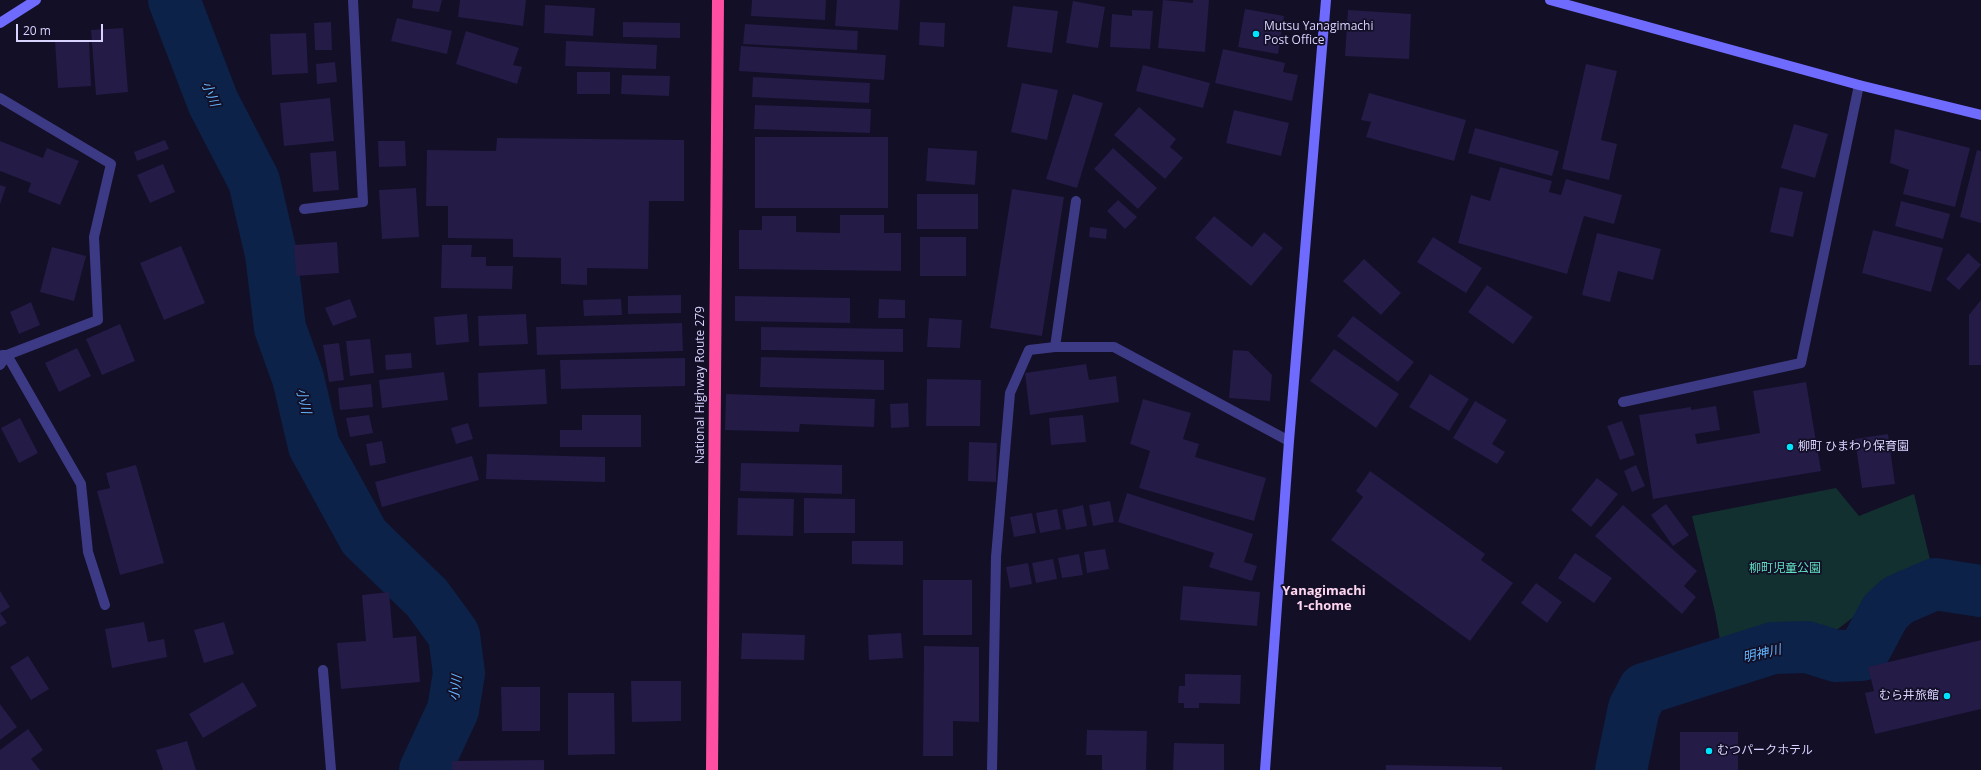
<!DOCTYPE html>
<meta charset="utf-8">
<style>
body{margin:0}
#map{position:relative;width:1981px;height:770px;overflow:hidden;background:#130f26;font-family:"Open Sans",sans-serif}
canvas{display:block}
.scale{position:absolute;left:16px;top:24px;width:87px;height:18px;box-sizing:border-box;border:2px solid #d9d4ff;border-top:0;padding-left:5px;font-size:12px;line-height:14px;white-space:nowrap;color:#d9d4ff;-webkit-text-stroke:3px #130f26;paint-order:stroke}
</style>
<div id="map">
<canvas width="1981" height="770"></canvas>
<div class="scale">20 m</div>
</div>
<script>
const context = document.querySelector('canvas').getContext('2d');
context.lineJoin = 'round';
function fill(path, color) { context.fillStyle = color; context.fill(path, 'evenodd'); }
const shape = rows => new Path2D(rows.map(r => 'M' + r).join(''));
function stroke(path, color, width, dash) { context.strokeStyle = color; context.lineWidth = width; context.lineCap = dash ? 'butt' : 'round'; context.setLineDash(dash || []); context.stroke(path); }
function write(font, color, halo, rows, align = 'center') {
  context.font = font + ' "Open Sans","Noto Sans JP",sans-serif'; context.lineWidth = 3.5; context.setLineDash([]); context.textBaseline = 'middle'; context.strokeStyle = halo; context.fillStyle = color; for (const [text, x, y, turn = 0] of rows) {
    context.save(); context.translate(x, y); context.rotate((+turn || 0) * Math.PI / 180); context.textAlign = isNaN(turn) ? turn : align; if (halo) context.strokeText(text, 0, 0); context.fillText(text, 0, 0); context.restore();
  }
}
const green = shape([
 [1836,488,1859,516,1914,494,1934,576,1882,595,1838,629,1722,651,1715,612,1692,516]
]);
const river = shape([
 [174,0,213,102,254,181,271,254,280,328,298,378,314,446,364,537,427,598,454,635,459,673,453,710,425,770],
 [1621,770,1634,708,1644,689,1773,648,1807,647,1836,656,1862,655,1885,612,1898,600,1935,584,1981,591]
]);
const building = shape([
 [413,0,442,0,439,12,412,8],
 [460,0,526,0,523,26,458,17],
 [752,0,826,0,825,20,751,16],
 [837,0,900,0,898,30,835,26],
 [1163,0,1193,3,1193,0,1209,0,1205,52,1158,48],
 [1073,1,1105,7,1098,48,1066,43],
 [545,5,595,8,593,36,544,33],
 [1013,6,1058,11,1052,53,1007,47],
 [1245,9,1284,16,1278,54,1238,47],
 [1132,10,1153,11,1150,49,1110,47,1112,14,1132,16],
 [1348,10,1411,14,1409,59,1345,56],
 [397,18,452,31,447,54,391,41],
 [331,22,332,50,315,50,314,23],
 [623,22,680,23,680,38,623,37],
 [920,22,945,23,944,47,919,45],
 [745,24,858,31,857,50,743,44],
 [123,28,128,92,96,95,91,30],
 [466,31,519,48,513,65,522,67,517,84,456,64],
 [306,33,308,73,272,75,270,34],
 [89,40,91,86,58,88,55,41],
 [566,41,657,45,656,69,565,66],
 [741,46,886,55,884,80,739,71],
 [1223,49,1285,63,1283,72,1298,75,1292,101,1215,83],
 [335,62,337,82,317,84,316,64],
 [1586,64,1617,71,1601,140,1617,144,1609,180,1562,169],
 [1143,65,1210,83,1203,108,1136,91],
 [577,72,610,72,610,94,577,94],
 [622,75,670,76,669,96,621,94],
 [753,77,870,83,869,103,752,97],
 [1022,83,1058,90,1047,140,1011,132],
 [1369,93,1466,120,1454,161,1366,137,1371,122,1361,120],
 [1073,94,1103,103,1077,188,1046,179],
 [330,98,334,141,284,146,280,103],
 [755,105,871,109,870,133,754,129],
 [1139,107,1176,139,1170,147,1183,158,1165,179,1114,135],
 [1234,110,1289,123,1281,156,1226,143],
 [1794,124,1828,134,1815,178,1781,168],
 [1475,128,1559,151,1552,176,1468,153],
 [1895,129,1970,148,1955,207,1903,194,1909,170,1890,163],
 [755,137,888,137,888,208,755,208],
 [497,138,684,140,684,201,649,201,648,269,587,268,587,285,561,284,561,258,513,257,513,239,448,238,448,206,426,206,427,150,496,151],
 [165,140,169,149,137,161,134,152],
 [0,141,43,158,47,148,79,161,60,205,28,192,31,183,0,171],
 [378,141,405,141,406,166,379,167],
 [928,148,977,151,975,185,926,181],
 [1113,148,1157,188,1138,209,1094,169],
 [1977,150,1981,151,1981,223,1960,217],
 [336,151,339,190,313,192,310,153],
 [163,164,175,192,150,203,137,175],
 [1500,167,1552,181,1549,192,1561,195,1566,179,1622,195,1614,224,1584,216,1567,274,1458,243,1471,195,1490,201],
 [0,185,6,187,0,204],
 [1780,187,1803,192,1793,237,1770,232],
 [416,188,419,237,382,239,379,190],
 [1012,189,1064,197,1042,336,990,328],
 [917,194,978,194,978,229,917,229],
 [1118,200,1137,217,1125,229,1107,211],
 [1901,201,1950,214,1943,239,1895,226],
 [840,215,884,215,884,233,901,233,901,271,739,269,739,230,762,230,762,216,796,216,796,232,840,233],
 [1214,216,1252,247,1264,232,1283,248,1251,286,1195,238],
 [1090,227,1107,229,1106,239,1089,237],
 [1873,230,1943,248,1931,292,1862,273],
 [1597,233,1661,249,1653,280,1618,271,1610,302,1582,295],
 [920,237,966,237,966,276,920,276],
 [1433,237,1482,268,1466,293,1417,262],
 [337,242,339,273,296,276,294,245],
 [442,245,472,245,471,257,486,257,486,266,513,266,512,289,441,288],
 [181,246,205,303,164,320,140,263],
 [52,247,86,256,74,301,40,292],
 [1968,253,1981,265,1959,290,1946,279],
 [1364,259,1401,293,1381,315,1343,281],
 [1487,285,1533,317,1513,344,1468,312],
 [681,295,681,313,628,314,628,296],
 [735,296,850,298,850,323,735,321],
 [350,299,357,317,333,326,325,308],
 [621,299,622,315,584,316,583,300],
 [879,299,905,300,905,318,878,318],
 [1981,300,1981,365,1969,365,1969,315],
 [31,302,40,325,19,334,10,312],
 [467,314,469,342,436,345,434,317],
 [526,314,528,344,479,346,478,316],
 [1353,316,1414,362,1398,382,1337,336],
 [929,318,962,320,960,348,927,347],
 [682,323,683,351,537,355,536,327],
 [120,324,135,361,102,375,86,339],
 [761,327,903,329,903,352,761,350],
 [370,339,374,373,350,376,346,341],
 [339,343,344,380,329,382,323,345],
 [77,348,91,376,59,392,45,363],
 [1334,349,1399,394,1376,428,1310,381],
 [1233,350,1248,351,1272,375,1270,401,1229,398],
 [411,353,412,368,386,370,385,355],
 [761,357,884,360,884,390,760,387],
 [685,358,685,386,561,389,560,360],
 [1086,364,1089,380,1116,376,1119,402,1030,415,1025,373],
 [545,369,547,404,479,407,478,373],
 [444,372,448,400,382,408,379,380],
 [1430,374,1469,399,1449,431,1409,407],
 [927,379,981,380,980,426,926,426],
 [1806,382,1821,471,1653,499,1639,415,1691,407,1691,410,1716,406,1720,430,1695,434,1697,444,1760,433,1753,391],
 [371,384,373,407,340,410,338,388],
 [726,394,875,399,874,427,800,424,799,432,725,430],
 [1143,399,1191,413,1183,439,1199,444,1195,457,1266,478,1254,521,1139,488,1150,451,1130,444],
 [1475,401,1507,420,1492,444,1505,452,1497,464,1453,438],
 [908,403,909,427,891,428,890,404],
 [369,415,373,433,350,437,346,418],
 [582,415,641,415,641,447,560,447,560,430,582,430],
 [1083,415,1086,442,1051,445,1049,418],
 [20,418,38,453,19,463,1,428],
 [1622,421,1635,455,1620,460,1607,426],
 [468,423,473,439,456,444,451,428],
 [1888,434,1895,484,1862,488,1855,439],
 [382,441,386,463,370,466,366,444],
 [969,442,997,443,996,482,968,481],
 [487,454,605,457,605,482,486,479],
 [472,456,479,480,382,507,375,482],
 [741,463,842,465,842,494,740,491],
 [136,465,164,563,120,575,97,491,110,488,106,473],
 [1636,465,1645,486,1632,492,1624,471],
 [1370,471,1485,554,1481,560,1513,583,1470,641,1331,540,1363,497,1356,491],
 [1597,478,1618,494,1591,527,1571,510],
 [1127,493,1253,534,1244,562,1257,566,1252,581,1209,567,1214,553,1118,522],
 [738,498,794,499,793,536,737,535],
 [804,498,855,499,855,533,804,533],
 [1110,501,1114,522,1093,526,1089,505],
 [1666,504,1689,535,1673,546,1651,515],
 [1083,505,1087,526,1066,530,1062,510],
 [1623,505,1697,571,1684,586,1696,597,1682,614,1595,536],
 [1057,509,1061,529,1040,533,1036,513],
 [1032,513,1036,533,1014,537,1010,517],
 [852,541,903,541,903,565,852,564],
 [1105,549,1109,569,1087,573,1084,552],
 [1575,553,1612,578,1594,603,1558,578],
 [1079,554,1083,575,1062,578,1058,558],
 [1053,559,1057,579,1036,583,1032,563],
 [1028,563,1032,584,1010,588,1006,567],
 [923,580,972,580,972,635,923,635],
 [1536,583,1562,602,1547,623,1521,603],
 [1183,586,1260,592,1257,626,1180,620],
 [0,591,10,607,0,613,7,623,0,627],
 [389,592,393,638,416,636,420,682,341,689,337,643,366,641,362,595],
 [144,622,148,642,164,639,167,657,112,668,105,629],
 [224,622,234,654,204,663,194,630],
 [742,633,805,635,804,660,741,659],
 [901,633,903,658,869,660,868,635],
 [1981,640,1981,709,1875,734,1865,693,1874,691,1868,667],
 [924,646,979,647,979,722,953,721,953,756,923,756],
 [28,656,49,689,31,700,10,667],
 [1185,674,1241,675,1240,704,1199,703,1199,708,1184,708,1184,703,1178,703,1179,686,1185,686],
 [631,681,681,681,681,721,632,722],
 [243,682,257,706,203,738,189,714],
 [501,687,540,687,540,731,502,731],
 [568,693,614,693,615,754,568,755],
 [0,704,17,727,0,740],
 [28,729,43,750,31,759,40,770,0,770,0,750],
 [1087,730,1147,731,1146,770,1102,770,1102,755,1086,755],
 [1680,732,1738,732,1738,770,1680,770],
 [187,741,196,770,163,770,156,750],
 [1174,743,1224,744,1224,770,1173,770],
 [544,760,544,770,452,770,452,761],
 [1386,765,1502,767,1502,770,1386,770]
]);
const lane = shape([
 [1055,347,1076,201],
 [1623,402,1801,363,1859,85],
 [323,670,331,770]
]);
const street = shape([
 [0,98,111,164,94,237,98,320,7,355,0,365],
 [304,209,363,202,353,0],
 [2,355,7,355,81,484,88,552,105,605],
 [992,770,996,557,1010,393,1029,350,1055,347,1114,347,1289,441]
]);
const secondary = shape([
 [1550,0,1859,85,1981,115],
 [0,23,36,0],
 [1265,770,1289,441,1326,0]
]);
const highway = shape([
 [712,770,718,0]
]);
const markers = [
 [1256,34,4,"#00e5ff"],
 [1790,447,4,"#00e5ff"],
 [1947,696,4,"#00e5ff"],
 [1709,751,4,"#00e5ff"]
];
const poiNames = [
 ["Mutsu Yanagimachi",1264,27],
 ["Post Office",1264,41],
 ["柳町 ひまわり保育園",1798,447],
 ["むら井旅館",1939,696,"right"],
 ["むつパークホテル",1717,751]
];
const streetNames = [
 ["National Highway Route 279",701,385,-90]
];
const parkNames = [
 ["柳町児童公園",1785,569]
];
const waterNames = [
 ["小川",210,94,67],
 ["小川",303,401,77],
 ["明神川",1762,654,-13],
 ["小川",456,688,-83]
];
const neighbourhoodNames = [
 ["Yanagimachi",1324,591],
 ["1-chome",1324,606]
];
fill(green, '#12302f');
stroke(river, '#0c2248', 52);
fill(building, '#241b47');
stroke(lane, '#3d3a85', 10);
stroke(street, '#3d3a85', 10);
stroke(secondary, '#6f6bff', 10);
stroke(highway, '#ff4fa3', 12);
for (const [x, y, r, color] of markers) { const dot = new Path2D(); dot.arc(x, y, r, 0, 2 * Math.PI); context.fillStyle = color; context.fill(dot); stroke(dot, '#130f26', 1.5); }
write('12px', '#d9d4ff', '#130f26', poiNames, 'left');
write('12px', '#d9d4ff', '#130f26', streetNames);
write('12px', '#5fe0c0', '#130f26', parkNames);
write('italic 13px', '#62b6ff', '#130f26', waterNames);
write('bold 13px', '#ffd6f0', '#130f26', neighbourhoodNames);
</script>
